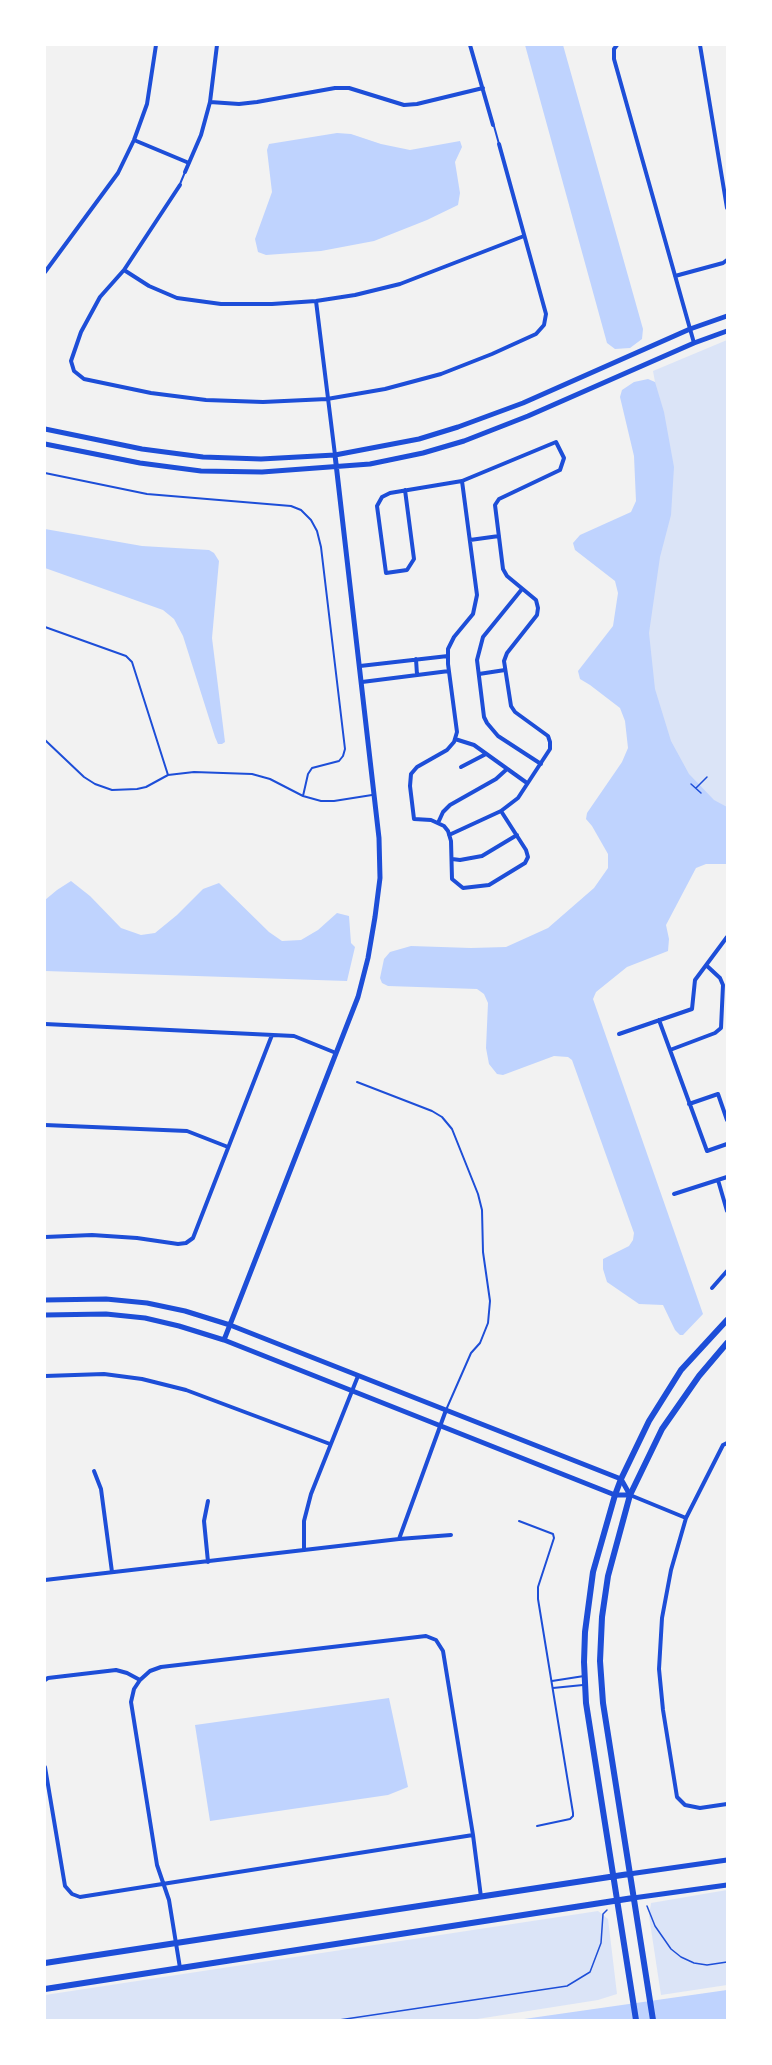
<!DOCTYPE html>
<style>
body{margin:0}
#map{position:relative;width:772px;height:2065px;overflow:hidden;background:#f2f2f2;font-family:Cabin,sans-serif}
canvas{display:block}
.frame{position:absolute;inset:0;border:46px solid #fff;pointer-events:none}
</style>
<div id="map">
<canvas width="772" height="2065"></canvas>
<div class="frame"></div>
</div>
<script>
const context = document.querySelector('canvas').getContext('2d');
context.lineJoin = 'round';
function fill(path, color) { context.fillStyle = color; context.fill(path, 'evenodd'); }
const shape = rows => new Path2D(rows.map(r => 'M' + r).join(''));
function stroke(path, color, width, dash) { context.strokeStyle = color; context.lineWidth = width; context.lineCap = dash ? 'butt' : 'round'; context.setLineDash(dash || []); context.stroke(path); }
const green = shape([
 [727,340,727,811,704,798,668,748,648,677,647,599,655,382,653,371],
 [727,1890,727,1985,661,1995,649,1916,651,1903],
 [598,1911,608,1919,617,1994,598,2000,471,2020,45,2020,45,1995]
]);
const water = shape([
 [525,45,563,45,643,329,642,339,630,348,615,349,607,343],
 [337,133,351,134,381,144,410,150,460,141,462,147,455,162,460,193,458,205,427,220,374,241,321,251,266,255,258,252,255,239,272,192,267,150,269,144],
 [648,379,655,382,664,412,674,467,671,515,660,557,649,633,655,689,671,741,689,774,714,800,727,807,727,864,706,864,696,868,666,925,669,939,668,951,627,967,596,992,593,999,703,1314,683,1335,680,1335,675,1330,663,1305,639,1304,607,1282,603,1269,603,1259,629,1246,633,1240,634,1233,572,1060,568,1057,554,1056,503,1075,497,1074,489,1064,486,1048,488,1003,484,994,477,989,388,986,382,983,380,978,384,959,390,952,411,946,471,948,506,947,548,928,594,888,608,868,608,854,592,826,586,819,587,813,622,762,628,748,625,721,620,708,590,685,580,679,578,671,613,626,618,593,615,581,575,550,573,543,580,535,631,512,636,501,634,456,620,397,622,390,634,382],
 [45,529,142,546,209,550,214,553,219,561,212,638,225,742,222,744,218,744,215,737,183,636,174,619,163,610,45,568],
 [71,881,90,896,121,928,141,935,155,933,177,915,203,889,219,883,269,932,282,941,301,940,318,930,337,913,349,916,351,943,355,947,347,981,45,971,45,900,57,890],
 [389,1698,408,1787,388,1795,210,1821,195,1725],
 [727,1990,727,2020,517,2020]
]);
const path = shape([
 [691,784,701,793],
 [696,788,707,777],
 [647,1906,655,1926,671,1949,681,1957,694,1963,707,1965,727,1962],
 [339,2020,567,1986,590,1972,601,1943,603,1914,607,1910]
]);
const service = shape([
 [494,126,499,144],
 [180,184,185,172],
 [45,473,147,494,291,506,301,510,311,520,317,531,321,547,345,749,343,756,339,761,312,768,308,774,303,796],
 [45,627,126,656,132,662,168,775],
 [45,740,84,777,95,784,112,790,137,789,146,787,168,775,194,772,252,774,270,779,303,796,321,801,334,801,372,795],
 [357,1082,432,1111,442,1117,452,1129,478,1194,482,1210,483,1252,490,1301,488,1323,480,1343,471,1353,446,1410],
 [519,1521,553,1534,554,1538,538,1587,538,1599,573,1813,573,1816,570,1819,537,1826],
 [552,1681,584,1676],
 [553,1688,583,1685]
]);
const minor = shape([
 [470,45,493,125],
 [617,45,614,49,614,59,694,343],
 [700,45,727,208],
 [210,102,239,104,257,102,335,88,349,88,404,105,417,104,483,88],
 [134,140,189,163],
 [185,172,201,135,210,102,217,45],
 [180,185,124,270,100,297,81,332,71,361,74,371,84,379,151,393,206,400,263,402,327,399,385,389,441,374,492,354,536,334,544,325,546,314,499,144],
 [124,270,149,286,177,298,221,304,272,304,316,301,355,295,400,284,524,236],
 [45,272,118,173,134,140,147,104,156,45],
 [675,276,723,263,727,260],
 [316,301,335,455],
 [462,481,477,595,473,614,454,637,448,649,448,664,457,732,454,742,447,750,417,767,411,774,410,786,414,819,431,820,444,826,448,831,451,841,452,879,463,888,489,885,525,863,528,857,526,850,501,811],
 [405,490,414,559,407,570,386,573,377,506,382,497,390,493,462,481,556,442,564,458,560,470,499,499,495,505,503,569,507,576,536,600,538,608,537,615,507,653,504,661,511,706,515,712,548,736,550,742,550,749,518,798,501,811,449,835],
 [470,540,499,536],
 [522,589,483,637,477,660,484,717,487,723,498,736,541,764],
 [416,659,417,675],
 [360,666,448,656],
 [479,674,505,670],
 [362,682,449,671],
 [455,739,474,745,527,783],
 [461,767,486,754],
 [438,823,443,812,450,805,496,779,507,769],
 [452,859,460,860,482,856,517,835],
 [659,1020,707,1151,727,1144],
 [45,1024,294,1036,336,1053],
 [619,1034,692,1009,695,980,727,937],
 [670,1050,715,1033,721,1028,723,985,720,978,706,965],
 [689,1104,718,1094,727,1120],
 [45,1125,187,1131,228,1147],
 [718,1180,727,1211],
 [674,1194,727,1177],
 [45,1237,92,1235,137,1238,178,1244,186,1243,193,1238,272,1035],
 [712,1288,727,1271],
 [45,1376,104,1374,142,1379,186,1390,330,1444],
 [727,1443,723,1445,686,1518,671,1570,662,1618,659,1669,663,1710,677,1797,685,1805,700,1808,727,1804],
 [94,1471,101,1489,112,1572],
 [630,1495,686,1518],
 [208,1501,204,1521,208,1562],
 [399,1539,446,1410],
 [304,1550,304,1521,311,1494,358,1376],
 [45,1580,399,1539,451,1535],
 [45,1680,48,1678,116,1670,127,1673,140,1680],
 [45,1767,65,1886,72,1894,80,1897,473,1835],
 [180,1968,169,1900,157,1865,131,1702,134,1689,140,1680,150,1671,161,1667,426,1636,436,1640,443,1651,473,1835,481,1897]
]);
const tertiary = shape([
 [45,429,142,449,203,457,261,459,335,455,419,439,458,427,523,403,690,329,727,316],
 [45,444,140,463,201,471,262,472,370,464,423,453,464,441,528,416,694,343,727,331],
 [45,1300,106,1299,147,1303,185,1311,230,1325,621,1479,630,1495],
 [45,1315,106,1314,145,1318,179,1326,224,1340,615,1495,630,1495],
 [224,1340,358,997,368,958,375,917,380,878,379,838,335,455],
 [629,1874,727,1860],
 [633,1898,727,1885]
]);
const secondary = shape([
 [45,1963,629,1874],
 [45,1989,633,1898],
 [636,2020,586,1703,584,1662,585,1632,593,1572,615,1495,621,1479,649,1421,681,1370,727,1320],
 [653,2020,603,1703,600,1661,602,1617,608,1576,630,1495,662,1429,699,1376,727,1343]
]);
fill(green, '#dbe4f7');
fill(water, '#bfd3fe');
stroke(path, '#1d4ed8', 1.5);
stroke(service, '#1d4ed8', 2);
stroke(minor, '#1d4ed8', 4);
stroke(tertiary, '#1d4ed8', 5);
stroke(secondary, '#1d4ed8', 6);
</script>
